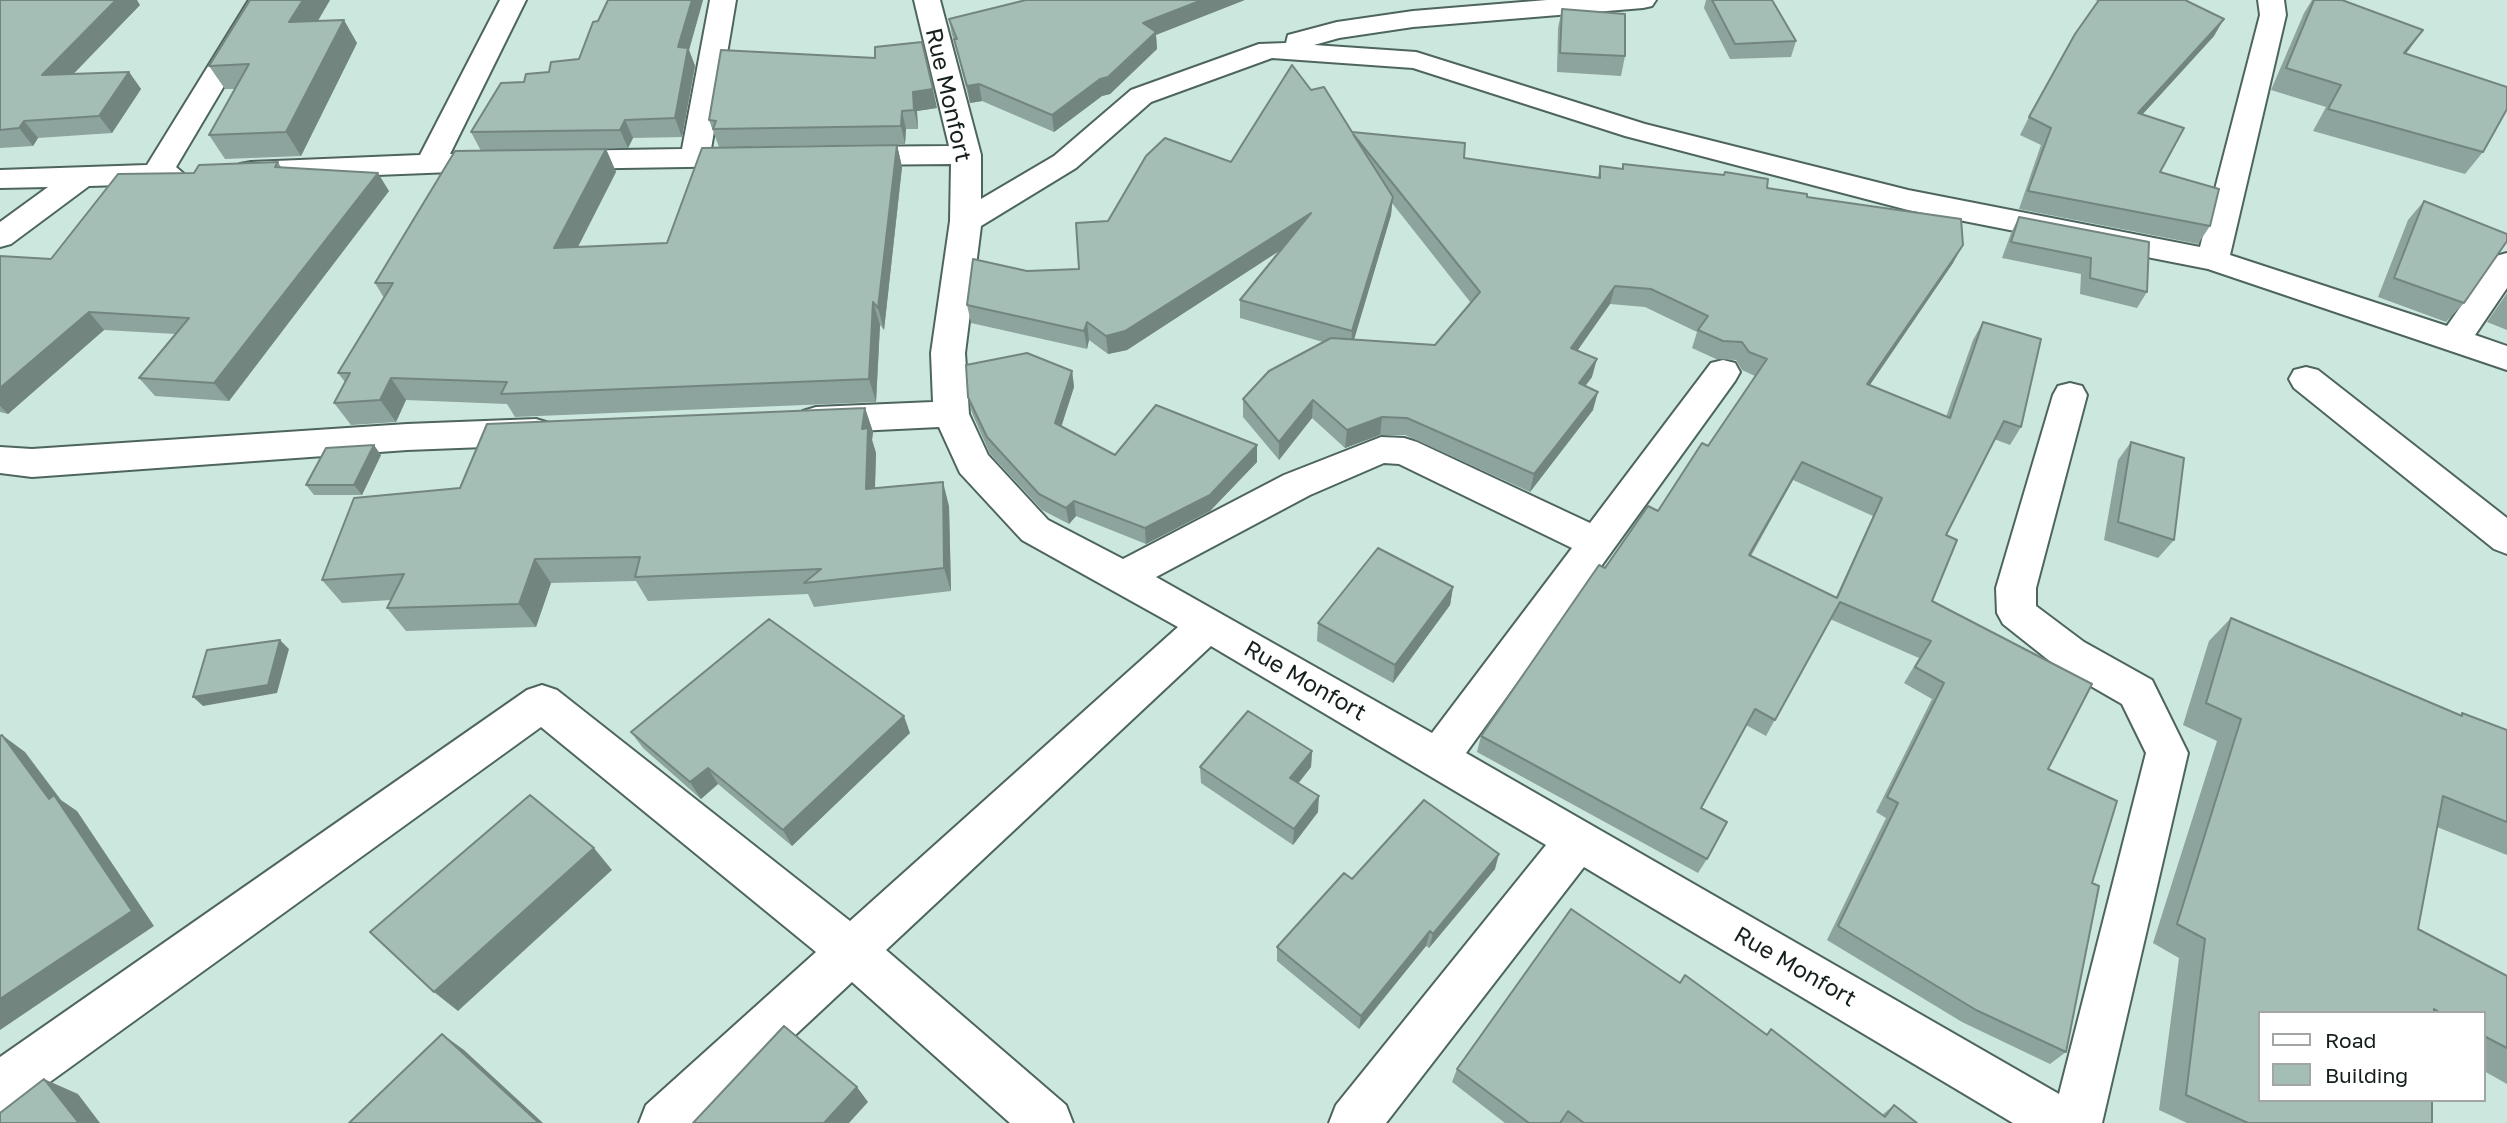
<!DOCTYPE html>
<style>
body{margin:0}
#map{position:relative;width:2507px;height:1123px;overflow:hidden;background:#cce7de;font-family:"Golos Text",sans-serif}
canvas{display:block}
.legend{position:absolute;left:2258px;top:1011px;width:228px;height:91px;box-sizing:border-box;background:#fff;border:2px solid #a1a5a4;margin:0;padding:9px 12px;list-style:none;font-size:21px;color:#151f1c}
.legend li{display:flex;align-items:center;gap:14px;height:35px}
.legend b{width:35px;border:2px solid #a1a5a4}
</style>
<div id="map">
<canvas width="2507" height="1123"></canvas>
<ul class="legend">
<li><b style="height:9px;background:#fff"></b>Road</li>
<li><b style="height:19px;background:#a4beb6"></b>Building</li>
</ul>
</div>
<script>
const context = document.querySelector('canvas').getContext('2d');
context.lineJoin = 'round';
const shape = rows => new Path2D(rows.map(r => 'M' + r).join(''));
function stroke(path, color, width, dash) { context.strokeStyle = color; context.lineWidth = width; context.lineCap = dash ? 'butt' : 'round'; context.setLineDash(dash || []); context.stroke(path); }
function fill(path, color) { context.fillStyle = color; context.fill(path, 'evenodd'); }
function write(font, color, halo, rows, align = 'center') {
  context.font = font + ' "Golos Text",sans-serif'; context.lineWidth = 5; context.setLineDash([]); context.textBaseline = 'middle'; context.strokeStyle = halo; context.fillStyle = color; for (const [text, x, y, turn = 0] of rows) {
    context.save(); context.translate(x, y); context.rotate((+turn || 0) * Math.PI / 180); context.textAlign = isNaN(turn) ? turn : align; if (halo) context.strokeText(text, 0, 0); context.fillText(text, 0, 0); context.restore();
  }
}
const minor = shape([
 [249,0,275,0,176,167,184,174,180,181,156,184,89,186,11,244,0,247,0,222,48,187,0,188,0,170,147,165,249,0],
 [500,0,526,0,450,154,502,152,513,155,517,161,513,167,502,170,251,180,240,178,236,171,240,164,251,162,420,155,500,0],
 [710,0,736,0,711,149,750,148,760,151,765,157,760,163,750,166,558,169,547,166,543,160,547,154,558,151,682,149,710,0],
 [914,0,940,0,981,155,981,199,1054,156,1131,90,1259,44,1286,43,1288,35,1337,22,1413,11,1547,0,1656,0,1652,6,1643,8,1413,27,1339,38,1314,45,1416,52,1645,124,1908,190,2200,247,2260,15,2258,0,2284,0,2286,15,2230,255,2447,326,2496,256,2507,253,2507,288,2475,335,2507,346,2507,370,2208,269,1908,210,1625,136,1413,68,1272,58,1151,102,1076,168,981,226,965,353,969,414,988,455,1048,520,1123,559,1284,475,1381,437,1404,438,1417,442,1590,523,1711,363,1723,360,1735,363,1740,372,1735,381,1466,753,2059,1094,2146,753,2122,704,2056,666,2003,624,1997,613,1996,588,2053,395,2058,386,2070,383,2082,386,2087,395,2036,588,2036,606,2084,642,2152,680,2188,753,2102,1123,2013,1123,1584,867,1386,1123,1329,1123,1336,1105,1546,845,1211,646,886,950,1066,1105,1073,1123,1010,1123,852,982,701,1123,639,1123,646,1105,816,952,541,727,18,1105,0,1112,0,1057,527,690,542,685,557,690,850,921,1178,627,1022,540,960,473,939,427,816,433,803,429,798,420,803,411,816,407,933,402,931,353,950,221,951,164,849,165,839,162,834,156,839,150,849,147,949,146,914,0],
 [1384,463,1399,464,1572,548,1432,733,1156,577,1310,495,1384,463],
 [2306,367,2318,370,2507,518,2507,554,2494,549,2294,388,2289,379,2294,370,2306,367],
 [536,419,549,423,554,432,549,441,536,445,407,450,32,477,0,473,0,447,32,449,407,424,536,419]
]);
const wall = shape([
 [0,0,140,5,73,74,129,72,141,89,112,133,38,138,33,146,0,148],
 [250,0,330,0,318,21,357,43,301,156,225,159,209,135,235,89,225,89,209,66],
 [703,0,689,50,695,66,682,137,633,138,628,148,481,151,471,132,524,82,579,59,598,21],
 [1706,0,1772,0,1796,41,1791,57,1730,59,1704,8],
 [2095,0,2185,0,2214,36,2143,114,2160,172,2210,226,2198,244,2019,209,2041,145,2020,135,2029,117,2098,1],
 [2312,0,2342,0,2483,152,2465,174,2313,131,2326,107,2271,90,2304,13],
 [1562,9,1625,56,1621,76,1557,72,1558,28],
 [949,19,1156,35,1157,49,1110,94,1102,96,1054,132,982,101,970,103,955,44,952,35],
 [1311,90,1352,132,1464,158,1598,177,1600,166,1622,169,1623,164,1724,175,1725,172,1767,188,1807,197,1953,263,1870,385,1946,417,1973,340,1983,322,2021,427,2010,445,1994,439,1946,535,1932,601,2048,769,2092,883,2066,1052,2050,1064,1962,1022,1827,940,1886,818,1876,812,1932,699,1904,683,1919,658,1830,619,1766,736,1746,725,1701,808,1707,859,1698,873,1477,752,1481,736,1605,568,1658,511,1708,446,1755,376,1742,370,1736,360,1716,359,1692,348,1697,332,1645,307,1610,304,1577,351,1592,377,1585,386,1593,410,1530,492,1405,435,1380,435,1345,448,1312,418,1279,460,1243,417,1243,399,1323,342,1240,318,1240,300,1280,250,1127,350,1108,354,1089,340,1087,349,971,323,967,305,1027,271,1079,269,1108,221,1231,162],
 [1392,203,1471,303,1435,345,1354,339,1391,215],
 [1793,480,1873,516,1836,597,1751,556],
 [937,108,917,111,918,129,906,129,905,144,719,147,709,120],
 [897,145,902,167,884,330,880,325,876,402,515,417,507,404,406,400,396,422,351,425,334,403,345,382,338,373,384,298,375,283,606,149,616,172,578,247,667,243],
 [278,162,281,167,389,191,229,401,155,396,139,378,176,334,104,330,8,414,0,412,0,256,51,259,194,173],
 [2424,201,2464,303,2446,322,2378,297,2408,220],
 [2019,217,2149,242,2147,292,2137,308,2080,294,2081,274,2002,258,2011,233],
 [2507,293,2507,330,2487,322],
 [1072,371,1074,387,1061,427,1115,455,1257,462,1210,511,1146,544,1076,516,1069,524,1042,510,990,454,972,413,968,397],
 [865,408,873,432,872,440,876,453,875,489,949,506,951,591,814,607,808,594,648,601,636,581,551,583,536,627,406,631,387,608,391,600,342,603,322,580,460,488],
 [2131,442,2174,540,2158,558,2104,540,2118,460],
 [381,455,362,495,314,495,306,485],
 [1453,587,1450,605,1393,683,1317,641,1318,623],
 [2231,618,2460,715,2462,713,2507,730,2507,855,2437,827,2418,929,2507,976,2507,1084,2484,1071,2484,1013,2260,1013,2432,1123,2187,1123,2159,1110,2179,958,2153,943,2217,741,2183,725,2209,641],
 [631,732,910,733,792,846,718,784,701,799,643,748],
 [1312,751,1311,767,1298,783,1318,812,1293,845,1201,783,1200,767],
 [1495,869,1429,948,1426,946,1359,1029,1277,961,1277,947,1352,879],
 [1680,983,1766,1034,1882,1115,1894,1105,1917,1123,1505,1123,1452,1082,1457,1069]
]);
const shadedWall = shape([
 [116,0,137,0,140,5,56,92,42,75],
 [303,0,330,0,303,45,289,22],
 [692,0,703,0,689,50,695,66,682,137,675,118,678,47],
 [1202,0,1245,0,1156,35,1157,49,1110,94,1102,96,1054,132,1052,115,1143,23],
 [2224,19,2214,36,2128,130,2138,113],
 [344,20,357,43,301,156,286,132],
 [2423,30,2408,51,2388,74,2404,53],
 [129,72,141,89,112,133,99,116],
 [979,84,982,101,970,103,967,86],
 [933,89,937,108,917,111,918,129,914,110,913,92],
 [902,111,906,129,905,144,901,126],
 [625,120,633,138,628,148,620,130],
 [24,121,38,138,33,146,19,128],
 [897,145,902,167,884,330,878,308],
 [606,149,616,172,566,270,554,248],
 [378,173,389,191,229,401,214,383],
 [1393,197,1391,215,1351,350,1352,331],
 [1311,213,1310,231,1127,350,1108,354,1106,336],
 [1963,245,1953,263,1858,402,1867,384],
 [1615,286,1610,304,1566,367,1571,348],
 [873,302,880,325,876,402,869,379],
 [89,312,104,330,8,414,0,406,0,388],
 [1087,322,1089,340,1087,349,1084,331],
 [1597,359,1592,377,1574,401,1579,383],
 [1072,371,1074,387,1057,440,1055,423],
 [391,378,406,400,396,422,380,400],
 [1598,392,1593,410,1530,492,1534,474],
 [1313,400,1312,418,1279,460,1279,442],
 [865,408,873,432,872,440,876,453,874,513,866,489,862,429],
 [1382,417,1380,435,1345,448,1347,430],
 [374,445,381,455,362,495,354,485],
 [1257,445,1257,462,1210,511,1146,544,1145,528],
 [1802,462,1793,480,1741,572,1749,555],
 [943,482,949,506,951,591,944,568],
 [1074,501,1076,516,1069,524,1066,508],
 [535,559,551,583,536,627,519,604],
 [1453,587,1450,605,1393,683,1395,665],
 [280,640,289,649,277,693,203,706,193,697],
 [904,716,910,733,792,846,783,830],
 [2,735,25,752,61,800,77,811,154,926,0,1030,0,999,49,799],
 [1312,751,1311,767,1290,794,1290,778],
 [708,768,718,784,701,799,690,782],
 [1319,796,1318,812,1293,845,1294,829],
 [594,848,612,870,458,1011,434,992],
 [1499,854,1495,869,1429,948,1433,934],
 [1430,931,1426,946,1359,1029,1361,1016],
 [442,1034,464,1050,543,1123,539,1123],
 [44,1079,78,1094,100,1123,79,1123],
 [857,1087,868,1102,849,1123,824,1123]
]);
const building = shape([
 [0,0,116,0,42,75,129,72,99,116,24,121,19,128,0,130,0,0],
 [250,0,303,0,289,22,344,20,286,132,209,135,249,64,209,66,250,0],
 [608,0,692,0,678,47,688,48,675,118,625,120,620,130,471,132,501,83,524,82,526,74,549,72,551,62,579,59,593,22,598,21,608,0],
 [1026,0,1202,0,1143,23,1156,32,1108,77,1100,79,1052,115,979,84,967,86,954,39,957,39,949,19,1026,0],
 [1712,0,1772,0,1796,41,1735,44,1712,0],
 [2099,0,2185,0,2224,19,2138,113,2184,128,2160,172,2219,189,2210,226,2028,191,2051,128,2029,117,2075,34,2099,0],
 [2314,0,2342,0,2423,30,2404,53,2507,87,2507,109,2483,152,2328,109,2341,85,2286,68,2314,0],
 [1562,9,1625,14,1625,56,1560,53,1562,9],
 [922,42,933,89,913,92,914,110,902,111,901,126,713,129,716,121,709,120,721,50,875,58,875,47,922,42],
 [1292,65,1311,90,1324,87,1352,132,1465,143,1464,158,1600,178,1600,166,1623,169,1623,164,1724,175,1725,172,1768,179,1767,188,1807,194,1807,197,1961,219,1963,245,1867,384,1950,418,1983,322,2041,339,2021,427,2004,421,1946,535,1957,540,1932,601,2092,684,2048,769,2117,801,2092,883,2099,886,2066,1052,1976,1010,1838,926,1898,803,1887,797,1944,683,1915,667,1931,641,1840,602,1775,720,1755,709,1701,808,1727,822,1707,859,1481,736,1599,565,1605,568,1648,506,1658,511,1702,443,1708,446,1767,359,1749,352,1742,342,1723,341,1698,330,1708,316,1651,289,1615,286,1571,348,1597,359,1579,383,1598,392,1534,474,1407,418,1382,417,1347,430,1313,400,1279,442,1243,399,1269,371,1331,338,1435,345,1480,292,1353,134,1393,197,1352,331,1240,300,1311,213,1125,331,1106,336,1087,322,1084,331,967,305,973,259,1027,271,1079,269,1076,223,1108,221,1146,156,1165,138,1231,162,1292,65],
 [1802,462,1882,498,1837,598,1749,555,1802,462],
 [897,145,878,308,873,302,869,379,501,394,507,382,391,378,380,400,334,403,350,373,338,373,393,283,375,283,455,151,606,149,554,248,667,243,702,148,897,145],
 [278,162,275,167,378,173,214,383,139,378,189,318,89,312,0,388,0,256,51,259,118,174,194,173,199,165,278,162],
 [2424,201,2507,234,2507,241,2464,303,2394,278,2424,201],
 [2019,217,2149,242,2147,292,2090,278,2091,258,2011,242,2019,217],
 [1027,353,1072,371,1055,423,1115,455,1156,405,1257,445,1210,495,1145,528,1074,501,1066,508,1039,494,987,437,968,397,966,365,1027,353],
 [865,408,862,429,868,428,866,489,943,482,944,568,804,583,821,569,635,577,640,557,535,559,519,604,387,608,404,574,322,580,354,498,460,488,487,424,865,408],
 [2131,442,2184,458,2174,540,2118,522,2131,442],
 [374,445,354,485,306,485,326,448,374,445],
 [1378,548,1453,587,1395,665,1318,623,1378,548],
 [2231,618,2462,716,2462,713,2507,730,2507,822,2443,796,2418,929,2507,976,2507,1048,2484,1036,2484,1013,2441,1013,2434,1009,2434,1013,2260,1013,2260,1100,2432,1100,2432,1123,2248,1123,2186,1095,2205,939,2177,924,2241,719,2206,703,2231,618],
 [769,619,904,716,783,830,708,768,690,782,631,732,769,619],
 [280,640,268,685,193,697,207,650,280,640],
 [1248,711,1312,751,1290,778,1319,796,1294,829,1200,767,1248,711],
 [2,735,49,799,54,795,132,911,0,999,0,736,2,735],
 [530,795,594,848,434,992,370,932,530,795],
 [1424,800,1499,854,1433,934,1430,931,1361,1016,1277,947,1344,873,1352,879,1424,800],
 [1571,909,1680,983,1685,975,1767,1035,1771,1029,1885,1117,1894,1105,1917,1123,1584,1123,1568,1111,1560,1123,1529,1123,1457,1069,1571,909],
 [784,1026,857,1087,824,1123,693,1123,784,1026],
 [442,1034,539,1123,349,1123,442,1034],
 [44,1079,79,1123,0,1123,0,1113,44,1079]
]);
const streetNames = [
 ["Rue Monfort",948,95,77],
 ["Rue Monfort",1305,681,30],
 ["Rue Monfort",1795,967,30]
];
stroke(minor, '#4d655e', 4);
fill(minor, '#fff');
fill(wall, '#8da39d');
fill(shadedWall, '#73857f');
fill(building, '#a4beb6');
stroke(building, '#73857f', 2);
write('23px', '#151f1c', '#fff', streetNames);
</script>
